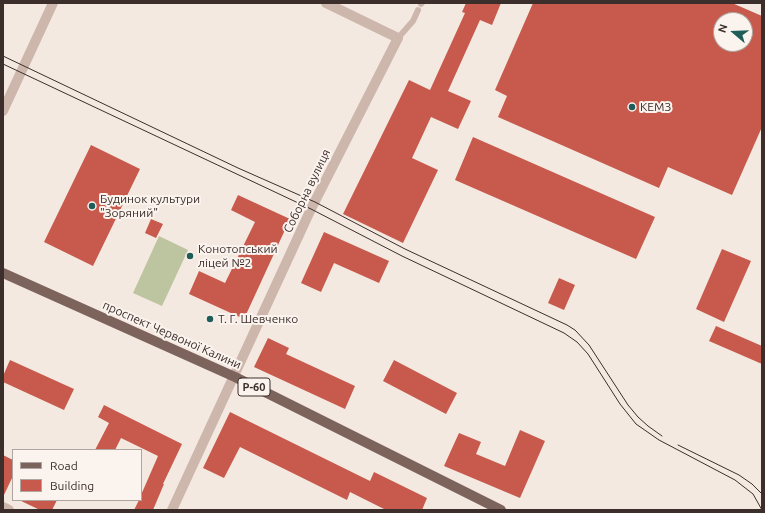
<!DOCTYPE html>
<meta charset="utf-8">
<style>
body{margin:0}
#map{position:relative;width:765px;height:513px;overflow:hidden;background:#f4e9e1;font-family:Ubuntu,sans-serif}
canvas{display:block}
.frame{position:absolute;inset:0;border:4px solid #3b2e2b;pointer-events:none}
.legend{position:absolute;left:12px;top:449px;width:130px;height:52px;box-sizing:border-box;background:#fbf3ee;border:1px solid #aea4a0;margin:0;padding:5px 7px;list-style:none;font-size:12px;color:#3b2e2b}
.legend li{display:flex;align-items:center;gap:8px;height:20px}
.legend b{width:20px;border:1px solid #aea4a0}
.north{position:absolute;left:713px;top:12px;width:40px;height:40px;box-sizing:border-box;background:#fbf3ee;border:1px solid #aea4a0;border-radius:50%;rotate:289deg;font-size:11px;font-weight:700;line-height:16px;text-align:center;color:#3b2e2b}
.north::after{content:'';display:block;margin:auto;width:14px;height:18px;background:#205d59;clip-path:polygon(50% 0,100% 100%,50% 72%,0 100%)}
</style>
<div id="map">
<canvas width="765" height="513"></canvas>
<div class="frame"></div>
<ul class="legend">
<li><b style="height:5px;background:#7c635c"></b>Road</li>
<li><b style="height:11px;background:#c75a4c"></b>Building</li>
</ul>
<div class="north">N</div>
</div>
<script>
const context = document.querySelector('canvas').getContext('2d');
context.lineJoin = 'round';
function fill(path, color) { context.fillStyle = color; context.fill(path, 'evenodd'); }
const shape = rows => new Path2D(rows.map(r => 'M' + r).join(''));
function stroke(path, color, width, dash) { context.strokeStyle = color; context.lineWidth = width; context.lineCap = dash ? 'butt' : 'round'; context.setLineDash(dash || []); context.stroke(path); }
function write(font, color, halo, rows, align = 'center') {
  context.font = font + ' Ubuntu,sans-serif'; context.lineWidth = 4; context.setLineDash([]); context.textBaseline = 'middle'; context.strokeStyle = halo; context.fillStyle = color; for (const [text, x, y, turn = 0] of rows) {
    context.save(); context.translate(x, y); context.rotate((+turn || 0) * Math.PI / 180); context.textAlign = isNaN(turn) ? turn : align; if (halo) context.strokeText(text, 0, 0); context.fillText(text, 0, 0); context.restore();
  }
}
const green = shape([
 [159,236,188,250,162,306,133,293]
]);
const building = shape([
 [466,3,501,3,492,25,480,20,448,91,471,101,458,129,431,117,412,158,438,170,403,243,343,214,409,80,430,90,465,13,462,12],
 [533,3,732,3,762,16,762,127,732,195,668,167,659,188,498,117,507,96,495,90],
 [721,20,745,20,745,44,721,44],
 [473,137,655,217,636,259,455,180],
 [91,145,140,169,93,266,44,242],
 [238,195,290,219,244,319,189,294,199,271,225,283,255,222,231,210],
 [151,219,163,224,156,238,145,233],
 [324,232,389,261,379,283,334,263,321,292,301,283],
 [722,249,751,261,724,322,696,309],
 [559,278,575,285,564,310,548,303],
 [716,326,762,346,762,364,709,341],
 [268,338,289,348,286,354,355,386,345,409,254,367],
 [10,360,74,389,64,410,3,382,3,376],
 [394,360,457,393,446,414,383,381],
 [104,405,182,444,163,484,164,484,153,510,134,510,139,500,141,500,141,495,158,456,121,438,115,450,95,450,109,423,98,417],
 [230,412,370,481,374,472,427,498,422,510,386,510,350,492,347,500,240,447,224,478,203,468],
 [520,430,545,441,520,498,444,466,459,433,481,442,476,454,505,466],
 [3,455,13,460,13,476,3,497],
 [19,500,57,500,52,510,40,510]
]);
const service = shape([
 [421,4,422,3],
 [398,38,413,21,418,10]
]);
const minor = shape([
 [3,111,53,3],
 [3,507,9,510],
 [172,510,311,209,398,38,326,3]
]);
const primary = shape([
 [3,273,235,377,501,510]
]);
const tram = shape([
 [3,56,238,168,315,202,405,249,567,325,575,330,589,345,628,405,638,417,648,426,662,436],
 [3,64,311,209,402,256,564,333,577,342,588,354,620,404,636,424,659,440,735,480,753,494,762,510],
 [678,445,739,475,752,484,762,494]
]);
const markers = [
 [632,107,4,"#205d59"],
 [92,206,4,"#205d59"],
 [190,256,4,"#205d59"],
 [210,319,4,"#205d59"]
];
const shields = [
 [254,387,32]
];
const shieldNames = [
 ["Р-60",254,387]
];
const poiNames = [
 ["КЕМЗ",640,107],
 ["Будинок культури",100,199],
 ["\"Зоряний\"",100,213],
 ["Конотопський",198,249],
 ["ліцей №2",198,263],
 ["Т. Г. Шевченко",218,319]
];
const streetNames = [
 ["Соборна вулиця",307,191,-64],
 ["проспект Червоної Калини",172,335,24]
];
fill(green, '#bcc4a0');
fill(building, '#c75a4c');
stroke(service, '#cdb7ac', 6);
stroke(minor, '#cdb7ac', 10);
stroke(primary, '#7c635c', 10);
stroke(tram, '#3b2e2b', 1);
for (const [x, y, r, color] of markers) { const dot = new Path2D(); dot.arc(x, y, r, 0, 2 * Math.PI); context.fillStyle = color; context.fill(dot); stroke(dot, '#fbf3ee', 1.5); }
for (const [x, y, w] of shields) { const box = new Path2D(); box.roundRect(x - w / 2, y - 9, w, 18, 3); context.fillStyle = '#fbf3ee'; context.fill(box); stroke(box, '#3b2e2b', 1); }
write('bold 11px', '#3b2e2b', null, shieldNames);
write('12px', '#3b2e2b', '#fbf3ee', poiNames, 'left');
write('12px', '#3b2e2b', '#fbf3ee', streetNames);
</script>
